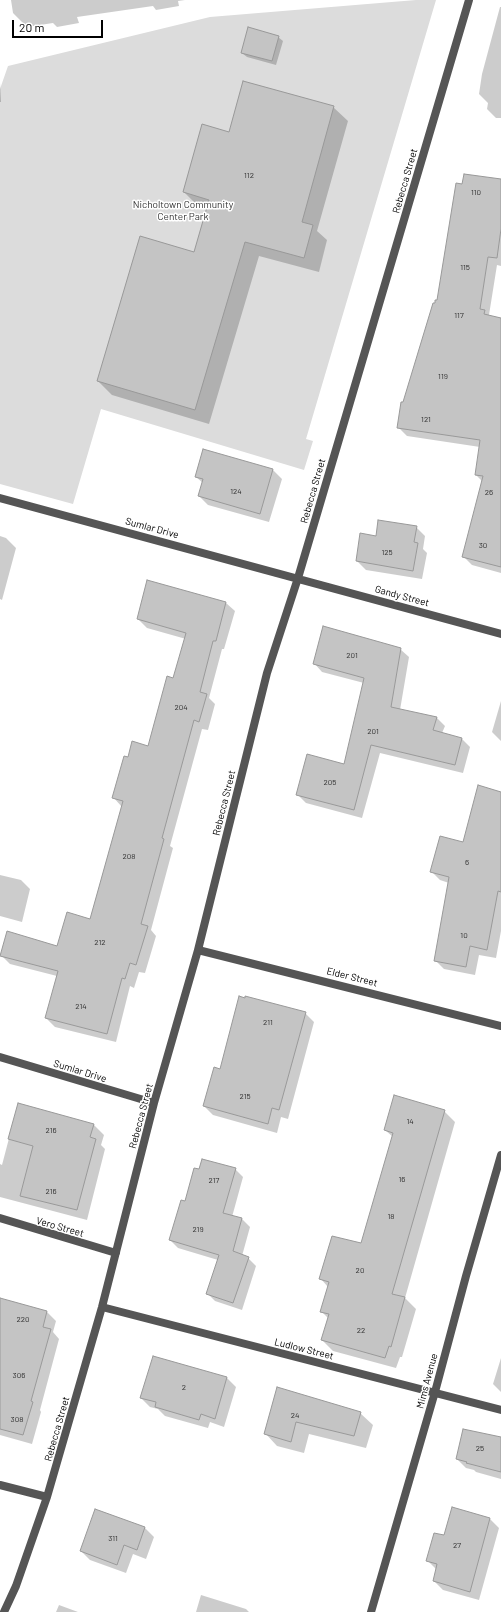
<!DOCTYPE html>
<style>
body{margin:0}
#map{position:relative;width:501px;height:1612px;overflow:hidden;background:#fff;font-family:Barlow,sans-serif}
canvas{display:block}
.scale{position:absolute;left:12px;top:20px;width:91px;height:18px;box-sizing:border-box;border:2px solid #000;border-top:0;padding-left:5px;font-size:12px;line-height:14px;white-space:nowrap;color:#000;-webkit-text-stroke:3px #fff;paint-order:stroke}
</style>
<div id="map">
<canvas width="501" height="1612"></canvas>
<div class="scale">20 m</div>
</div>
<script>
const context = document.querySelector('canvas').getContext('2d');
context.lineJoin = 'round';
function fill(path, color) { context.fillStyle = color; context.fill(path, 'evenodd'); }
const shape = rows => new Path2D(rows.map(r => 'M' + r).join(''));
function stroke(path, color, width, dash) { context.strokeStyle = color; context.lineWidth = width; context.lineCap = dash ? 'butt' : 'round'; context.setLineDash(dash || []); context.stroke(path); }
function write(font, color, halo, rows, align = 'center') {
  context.font = font + ' Barlow,sans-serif'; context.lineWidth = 3; context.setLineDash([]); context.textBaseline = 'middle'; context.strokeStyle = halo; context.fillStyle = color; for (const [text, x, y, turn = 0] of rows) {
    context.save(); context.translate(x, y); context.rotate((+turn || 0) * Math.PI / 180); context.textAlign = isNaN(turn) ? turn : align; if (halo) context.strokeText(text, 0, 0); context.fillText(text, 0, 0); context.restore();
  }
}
const green = shape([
 [416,0,436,0,306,439,313,441,304,470,101,409,73,504,0,484,0,89,8,66,210,17]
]);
const shadow = shape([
 [11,0,185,0,178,1,179,6,156,10,153,6,77,17,79,23,57,27,53,23,27,27,13,13],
 [500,7,501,7,501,118,496,118,487,109,488,103,479,94,482,74],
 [278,37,283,41,276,65,247,57,242,53],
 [0,83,1,102,0,102],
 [333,107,348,121,317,231,327,240,319,272,259,256,209,424,112,395,98,381,195,253,208,209,199,207,184,192,230,133],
 [501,180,501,266,497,265,489,315,501,326,501,573,472,565,463,556,483,482,476,475,480,447,407,436,398,427,404,403,436,304,438,301,463,185],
 [273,470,282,479,269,522,208,505,199,496,203,483,196,477],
 [416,527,425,536,423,549,427,553,422,579,366,570,357,561,377,537],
 [0,536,6,538,16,548,2,600,0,599],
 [148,581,226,603,235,611,224,649,222,649,209,698,215,704,208,730,202,729,170,846,173,848,151,930,156,936,145,973,139,972,134,988,130,986,116,1042,55,1027,46,1018,57,976,10,964,1,955,57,947,90,920,122,807,113,797,128,759,148,747,174,679,186,639,147,628,138,619],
 [400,649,409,657,400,710,436,717,445,726,442,733,462,739,470,747,463,773,380,753,362,818,306,803,297,794,344,766,364,683,322,672,314,663],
 [501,701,501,741,492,732],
 [501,793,501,931,496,958,479,955,475,975,444,969,435,960,449,883,440,880,431,871,464,843],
 [0,875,21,880,30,889,22,922,0,916],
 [305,1013,314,1022,288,1119,281,1117,277,1133,213,1115,204,1106,220,1070],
 [18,1104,94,1125,104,1135,101,1145,105,1149,87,1220,0,1197,0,1164,2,1165],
 [444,1111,455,1122,405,1298,416,1309,402,1357,400,1357,396,1368,333,1351,322,1340,328,1318,321,1311,328,1287,321,1279,362,1244,393,1137,385,1130],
 [235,1169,243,1177,232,1217,242,1219,250,1227,242,1256,248,1258,256,1266,242,1310,215,1301,207,1293,218,1260,178,1248,170,1240,185,1203],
 [1,1299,47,1312,56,1321,53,1332,59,1339,40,1410,41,1412,32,1444,0,1435,0,1303],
 [154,1357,227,1378,236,1387,224,1427,210,1422,208,1428,165,1416,158,1409,150,1407,141,1398],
 [501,1358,501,1392,493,1384],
 [278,1388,360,1413,373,1425,366,1448,309,1434,304,1453,277,1446,265,1433],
 [501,1438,501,1479,476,1472,474,1470,466,1468,457,1459],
 [96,1510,145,1528,154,1537,146,1559,133,1554,126,1573,90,1560,81,1551],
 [490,1519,499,1528,479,1600,443,1590,434,1581,437,1570,427,1560,445,1537],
 [201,1595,246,1609,249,1612,196,1612],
 [59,1605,78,1612,56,1612]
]);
const building = shape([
 [248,27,279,36,272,61,241,53,248,27],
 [243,81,334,106,302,222,313,225,304,258,245,242,195,410,97,381,140,236,194,252,209,200,183,192,202,124,229,132,243,81],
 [464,174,501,179,501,229,497,258,488,257,480,309,485,310,484,314,501,318,501,567,462,557,483,476,475,475,480,440,397,428,401,402,403,402,433,303,435,303,435,300,437,300,456,183,462,184,464,174],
 [203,449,273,469,260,514,198,496,203,479,195,477,203,449],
 [378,520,417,526,414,542,418,543,413,571,356,561,360,533,376,536,378,520],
 [147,580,226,602,216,641,213,641,200,692,207,694,199,722,194,720,162,838,164,839,141,924,148,926,136,965,130,963,125,979,122,978,107,1034,45,1018,58,971,0,956,7,931,57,946,67,912,90,919,123,801,112,798,124,756,128,757,132,741,148,746,167,676,173,678,186,633,137,619,147,580],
 [323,626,401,648,391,707,437,717,433,730,462,738,455,765,371,745,354,810,296,795,307,754,344,764,364,678,313,664,323,626],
 [478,785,501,792,501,892,498,891,487,950,470,946,466,967,434,961,449,877,430,872,440,836,463,842,478,785],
 [239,996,245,998,245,996,306,1012,279,1110,272,1108,268,1124,203,1106,214,1067,220,1069,239,996],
 [394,1095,445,1110,392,1294,405,1297,391,1347,389,1346,385,1358,321,1340,329,1314,320,1312,329,1282,319,1279,332,1236,361,1243,393,1133,384,1130,394,1095],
 [18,1103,94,1124,90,1137,96,1139,77,1210,20,1196,33,1146,8,1139,18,1103],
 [202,1159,236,1168,223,1213,242,1218,233,1251,249,1257,233,1303,206,1294,219,1255,169,1240,181,1200,185,1201,194,1168,199,1169,202,1159],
 [0,1298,47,1311,43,1327,51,1329,31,1401,33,1402,23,1435,0,1429,0,1298],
 [153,1356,227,1377,215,1419,201,1414,199,1420,155,1407,156,1402,140,1398,153,1356],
 [277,1387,361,1412,354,1436,296,1422,291,1442,264,1434,277,1387],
 [463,1429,501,1437,501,1472,466,1463,467,1462,456,1459,463,1429],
 [452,1507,490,1518,470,1592,433,1581,437,1564,426,1561,434,1533,444,1535,452,1507],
 [95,1509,145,1527,137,1550,124,1545,117,1565,80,1551,95,1509]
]);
const minor = shape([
 [0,498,501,634],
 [198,950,501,1026],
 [0,1057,154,1103],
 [0,1218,116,1253],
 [102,1307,501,1410],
 [0,1485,47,1497],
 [4,1612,16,1586,47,1497,102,1307,154,1103,198,950,267,673,298,578,469,0],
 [371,1612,435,1392,466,1276,501,1155]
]);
const numberNames = [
 ["112",249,175],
 ["110",476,192],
 ["115",465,267],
 ["117",459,315],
 ["119",443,376],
 ["121",426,419],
 ["124",236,491],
 ["26",489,492],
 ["30",483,545],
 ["125",387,552],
 ["201",352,655],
 ["204",181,707],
 ["201",373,731],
 ["205",330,782],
 ["208",129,856],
 ["6",467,862],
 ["10",464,935],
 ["212",100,942],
 ["214",81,1006],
 ["211",268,1022],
 ["215",245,1096],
 ["14",410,1121],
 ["216",51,1130],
 ["16",402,1179],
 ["217",214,1180],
 ["216",51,1191],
 ["18",391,1216],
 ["219",198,1229],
 ["20",360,1270],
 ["220",23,1319],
 ["22",361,1330],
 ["306",19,1375],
 ["2",184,1387],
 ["24",295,1415],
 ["308",17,1419],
 ["25",480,1448],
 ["311",113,1538],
 ["27",457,1545]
];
const streetNames = [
 ["Rebecca Street",405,181,-74],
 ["Rebecca Street",313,491,-74],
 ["Sumlar Drive",152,528,15],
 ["Gandy Street",402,596,15],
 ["Rebecca Street",224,803,-76],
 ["Elder Street",352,977,14],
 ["Sumlar Drive",80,1071,17],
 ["Rebecca Street",141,1116,-75],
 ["Vero Street",60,1227,16],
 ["Ludlow Street",304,1349,14],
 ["Mims Avenue",427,1381,-75],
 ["Rebecca Street",57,1429,-74]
];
const parkNames = [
 ["Nicholtown Community",183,205],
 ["Center Park",183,217]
];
fill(green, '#dcdcdc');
fill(shadow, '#0003');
fill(building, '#c4c4c4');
stroke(building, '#999', 1);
stroke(minor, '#555', 8);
write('8px', '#313131', null, numberNames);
write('10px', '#000', '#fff', streetNames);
write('10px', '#333', '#fff', parkNames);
</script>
